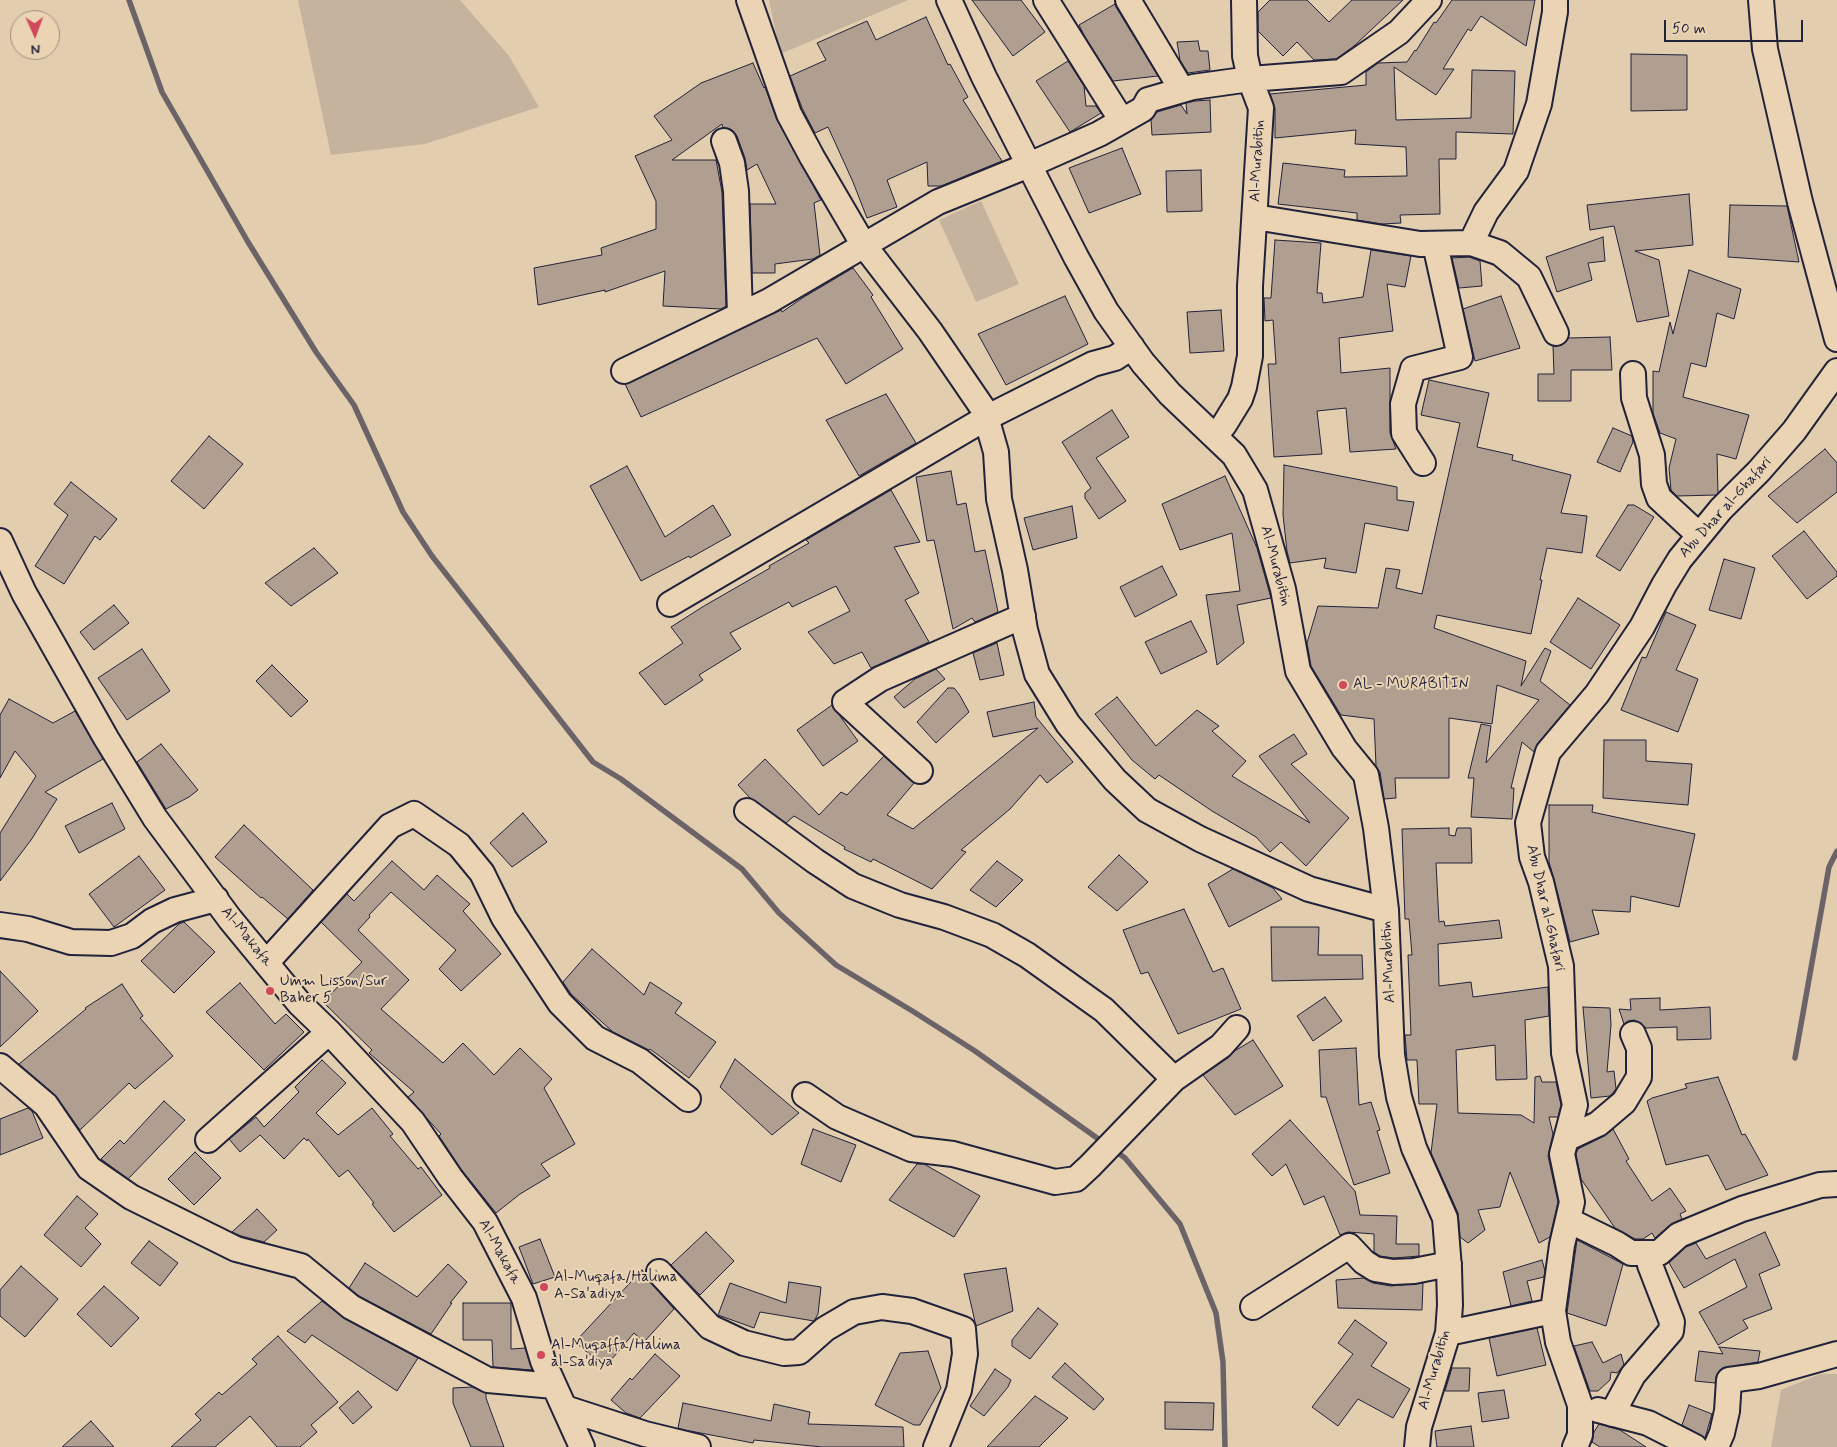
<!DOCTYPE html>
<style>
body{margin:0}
#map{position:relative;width:1837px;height:1447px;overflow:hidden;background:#e2cdae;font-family:Mynerve,sans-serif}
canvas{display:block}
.north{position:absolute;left:10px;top:10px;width:50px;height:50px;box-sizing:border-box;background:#ead4b3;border:1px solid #9a8d83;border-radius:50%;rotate:178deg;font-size:14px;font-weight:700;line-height:20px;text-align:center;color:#22223b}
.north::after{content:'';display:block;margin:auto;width:18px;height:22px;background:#d1495b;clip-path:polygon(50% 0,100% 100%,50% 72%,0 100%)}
.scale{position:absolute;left:1664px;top:20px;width:139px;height:22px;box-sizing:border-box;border:2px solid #22223b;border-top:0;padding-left:6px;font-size:15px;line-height:18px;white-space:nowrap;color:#22223b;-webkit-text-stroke:4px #ead4b3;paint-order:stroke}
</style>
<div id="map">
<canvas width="1837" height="1447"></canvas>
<div class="north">N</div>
<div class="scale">50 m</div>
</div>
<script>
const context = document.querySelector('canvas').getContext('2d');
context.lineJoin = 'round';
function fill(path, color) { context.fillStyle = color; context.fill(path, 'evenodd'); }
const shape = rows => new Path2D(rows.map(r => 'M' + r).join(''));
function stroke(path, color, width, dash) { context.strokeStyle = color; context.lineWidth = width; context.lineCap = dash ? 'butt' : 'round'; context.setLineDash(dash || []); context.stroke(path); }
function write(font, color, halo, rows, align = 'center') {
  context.font = font + ' Mynerve,sans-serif'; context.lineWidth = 4; context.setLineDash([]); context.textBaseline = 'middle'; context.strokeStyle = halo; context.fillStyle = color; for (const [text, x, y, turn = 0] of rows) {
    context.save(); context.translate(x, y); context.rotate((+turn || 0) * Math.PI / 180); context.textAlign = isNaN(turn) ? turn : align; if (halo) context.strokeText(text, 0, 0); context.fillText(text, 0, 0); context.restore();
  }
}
const green = shape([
 [298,0,460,0,509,56,539,107,425,144,331,155],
 [769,0,908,0,780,54],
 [981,201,1019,284,976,302,939,220],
 [1820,1374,1837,1374,1837,1447,1771,1447,1781,1390]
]);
const stream = shape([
 [129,0,162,92,248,242,316,352,354,405,403,512,432,556,593,762,621,779,742,869,779,913,836,965,914,1012,975,1051,1104,1143],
 [1795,1058,1829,867,1837,851],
 [1114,1150,1125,1158,1180,1224,1216,1313,1223,1362,1225,1447]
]);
const building = shape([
 [972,0,1021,0,1045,32,1013,56,972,0],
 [1270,0,1307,0,1329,22,1352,0,1403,0,1354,46,1336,59,1314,60,1297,42,1283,56,1258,31,1258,12,1270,0],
 [1452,0,1535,0,1526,46,1481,16,1471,31,1468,29,1443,69,1454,69,1436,95,1394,67,1396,120,1471,118,1472,70,1515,71,1513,134,1456,132,1456,159,1439,159,1440,214,1400,215,1401,223,1382,224,1357,220,1357,213,1278,204,1283,163,1345,170,1344,177,1407,176,1406,147,1355,144,1356,130,1275,138,1275,108,1270,94,1366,85,1366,72,1378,63,1407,62,1415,50,1416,51,1434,22,1436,23,1452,0],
 [1115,4,1116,7,1158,76,1113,81,1085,37,1079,25,1115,4],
 [926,17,948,65,950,64,968,97,963,100,1002,161,941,186,928,186,927,162,887,180,897,207,867,218,853,182,828,127,815,133,802,108,790,76,826,60,817,43,867,21,876,40,926,17],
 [1198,41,1200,51,1208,51,1210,70,1188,73,1180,60,1177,42,1198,41],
 [1631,54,1687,55,1687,110,1631,111,1631,54],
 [1068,61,1084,86,1086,106,1096,106,1101,113,1070,132,1036,81,1068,61],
 [753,63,764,88,765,87,777,120,821,200,814,203,820,255,813,259,775,264,775,273,752,273,750,204,776,204,757,164,747,170,745,158,737,136,732,130,723,128,722,124,672,160,716,160,722,192,726,306,721,309,663,306,665,271,605,292,605,290,538,305,534,268,602,255,601,248,656,229,656,201,635,156,672,140,654,116,701,83,753,63],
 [1210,100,1211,132,1152,135,1151,120,1157,112,1181,105,1187,114,1186,103,1195,101,1210,100],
 [1122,148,1141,194,1089,213,1069,168,1122,148],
 [1201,170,1202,211,1167,212,1166,171,1201,170],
 [1689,194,1693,245,1635,251,1659,260,1669,316,1637,322,1614,226,1590,230,1587,205,1689,194],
 [1730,205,1787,206,1799,262,1728,257,1730,205],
 [1603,237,1605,261,1588,263,1592,280,1557,292,1546,257,1603,237],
 [1275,240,1321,243,1317,293,1322,293,1323,303,1363,297,1371,250,1411,256,1405,287,1387,284,1393,331,1339,338,1341,373,1390,368,1390,433,1396,449,1350,452,1346,408,1317,411,1322,454,1274,457,1268,364,1276,364,1273,320,1265,321,1264,298,1271,298,1275,240],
 [1469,257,1480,261,1482,286,1459,288,1452,258,1469,257],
 [853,268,873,295,871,297,903,349,846,384,817,338,641,417,625,384,781,310,782,312,804,297,853,268],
 [1689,270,1741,289,1734,319,1717,313,1706,367,1691,363,1683,397,1749,415,1736,459,1717,454,1718,493,1716,495,1677,496,1671,490,1669,468,1676,439,1660,433,1653,413,1653,371,1659,372,1670,322,1673,334,1689,270],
 [1065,296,1088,344,1006,385,978,334,1065,296],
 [1501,296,1520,348,1475,361,1463,309,1501,296],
 [1221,310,1224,351,1190,353,1187,312,1221,310],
 [1610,337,1612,370,1571,370,1571,401,1538,401,1538,374,1554,374,1553,346,1562,345,1568,338,1610,337],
 [1429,380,1489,393,1477,447,1513,455,1512,460,1571,475,1561,513,1587,516,1582,553,1547,548,1540,580,1542,580,1531,634,1437,615,1434,628,1526,661,1521,686,1545,648,1551,651,1540,681,1570,705,1538,743,1534,752,1522,742,1511,788,1514,788,1512,819,1471,817,1474,778,1468,778,1481,724,1491,726,1486,763,1539,700,1497,685,1492,724,1449,718,1449,778,1395,778,1396,798,1384,799,1380,772,1376,766,1374,719,1341,715,1311,666,1307,643,1318,606,1378,608,1386,568,1400,570,1396,588,1422,594,1460,423,1421,415,1429,380],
 [886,394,916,443,859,476,826,420,886,394],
 [1112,410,1129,437,1096,458,1126,501,1099,519,1085,498,1085,493,1091,488,1062,442,1112,410],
 [1613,428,1632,436,1633,442,1620,472,1597,462,1613,428],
 [209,436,243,464,204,509,171,481,209,436],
 [1825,449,1837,463,1837,492,1797,523,1768,496,1825,449],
 [1284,465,1397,487,1397,500,1414,502,1408,531,1365,523,1356,573,1324,568,1326,558,1290,563,1287,551,1283,515,1284,465],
 [627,466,665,537,713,505,731,535,690,558,689,556,641,581,590,486,627,466],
 [951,471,957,505,966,503,975,552,985,550,998,612,975,622,972,618,953,629,934,540,927,541,916,477,951,471],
 [1225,476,1257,548,1271,598,1237,605,1244,643,1217,665,1206,595,1240,591,1232,533,1180,550,1162,504,1225,476],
 [71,482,117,519,100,540,95,536,64,584,35,566,68,515,54,504,71,482],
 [891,490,920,542,894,547,919,593,905,600,929,642,871,668,862,652,834,664,808,632,850,611,836,586,792,607,789,602,730,633,741,649,699,675,703,680,665,705,639,673,683,643,671,627,704,606,770,568,769,566,809,543,806,540,891,490],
 [1628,505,1634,505,1654,517,1620,571,1596,556,1628,505],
 [1072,506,1077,538,1033,550,1024,518,1072,506],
 [1804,531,1837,572,1837,576,1807,599,1772,556,1804,531],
 [314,548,338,573,291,606,265,583,314,548],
 [1724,559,1755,568,1741,619,1709,610,1724,559],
 [1162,566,1177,595,1135,617,1120,587,1162,566],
 [1578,598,1620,625,1591,669,1550,642,1578,598],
 [114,605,129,623,94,650,80,632,114,605],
 [1666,612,1696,625,1676,670,1698,679,1678,732,1621,710,1642,657,1646,658,1666,612],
 [1191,621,1207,652,1161,674,1145,642,1191,621],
 [997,643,1004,675,980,680,973,653,997,643],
 [142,649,170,691,127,720,98,678,142,649],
 [272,665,308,701,291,717,256,681,272,665],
 [936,669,945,679,904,708,894,697,915,679,936,669],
 [948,688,954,688,959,694,969,712,936,743,917,722,948,688],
 [1117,697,1156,746,1197,710,1219,726,1212,731,1246,761,1232,776,1310,823,1259,756,1294,734,1307,754,1291,764,1349,818,1306,866,1281,842,1270,852,1256,837,1212,811,1159,775,1155,779,1132,760,1095,714,1117,697],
 [9,699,53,723,75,711,103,759,45,792,57,799,31,840,0,881,0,833,36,776,15,751,0,778,0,715,9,699],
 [1034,702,1036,717,1073,762,1047,783,1040,775,1010,809,961,850,966,852,932,889,873,859,871,862,844,849,845,847,794,816,786,823,750,798,738,785,765,759,819,815,841,792,847,795,884,756,914,783,887,815,913,829,1038,728,993,737,987,712,1034,702],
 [832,705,858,741,823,766,797,730,832,705],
 [1604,740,1646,740,1646,761,1692,764,1688,805,1603,798,1604,740],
 [161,744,198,790,189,797,166,809,137,762,161,744],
 [112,803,125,829,79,853,65,826,112,803],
 [1549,805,1593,805,1592,812,1695,834,1679,907,1631,896,1630,912,1592,910,1599,934,1570,942,1554,879,1549,862,1549,805],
 [523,813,547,842,512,867,490,843,523,813],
 [244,825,313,890,288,919,262,897,261,898,215,857,244,825],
 [1449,828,1449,835,1455,836,1457,828,1471,828,1472,863,1436,863,1439,922,1444,921,1445,926,1499,920,1502,938,1438,944,1439,986,1471,982,1473,997,1548,987,1549,1016,1525,1020,1527,1079,1496,1080,1495,1045,1456,1050,1458,1113,1521,1115,1534,1123,1535,1077,1540,1076,1542,1082,1556,1082,1561,1105,1558,1117,1549,1117,1553,1134,1548,1156,1558,1202,1550,1237,1539,1243,1510,1172,1500,1207,1478,1210,1485,1230,1468,1243,1460,1237,1458,1213,1431,1153,1437,1104,1419,1104,1417,1060,1407,1060,1405,1035,1411,1035,1408,955,1412,955,1409,919,1405,919,1402,829,1449,828],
 [1119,855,1148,882,1117,911,1088,887,1119,855],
 [139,856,165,890,114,927,89,894,139,856],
 [392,861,424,890,437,875,470,904,463,911,501,954,461,991,439,969,456,950,391,892,369,915,370,917,358,930,409,980,381,1009,443,1063,463,1043,494,1075,520,1048,552,1079,544,1088,575,1144,541,1164,550,1176,520,1194,496,1213,461,1169,439,1136,441,1134,408,1097,414,1092,369,1053,372,1050,323,1002,362,962,321,922,347,894,354,901,392,861],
 [997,861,1023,880,996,907,970,890,997,861],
 [1233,869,1273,888,1282,899,1229,927,1208,884,1233,869],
 [1184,909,1213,972,1223,968,1241,1009,1178,1034,1148,972,1141,974,1123,930,1184,909],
 [184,922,215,952,174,993,141,961,179,924,184,922],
 [1271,927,1319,927,1318,955,1362,955,1363,979,1272,981,1271,927],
 [592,949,644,995,650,982,682,1003,675,1013,716,1042,689,1078,650,1049,649,1050,613,1032,571,994,563,982,592,949],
 [0,971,38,1011,0,1047,0,971],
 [240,983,275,1024,286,1014,304,1032,264,1070,206,1012,240,983],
 [122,984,143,1016,140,1018,173,1056,135,1089,129,1083,80,1130,55,1095,19,1064,86,1009,85,1008,122,984],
 [1325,997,1342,1021,1313,1041,1297,1016,1325,997],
 [1660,998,1660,1010,1710,1007,1711,1039,1677,1040,1677,1027,1646,1028,1641,1023,1634,1020,1628,1021,1624,1024,1619,1009,1631,1010,1630,999,1660,998],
 [1583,1007,1610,1008,1611,1025,1607,1072,1614,1071,1616,1089,1610,1096,1591,1098,1583,1007],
 [1253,1040,1283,1086,1235,1115,1203,1075,1229,1057,1236,1050,1253,1040],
 [1356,1048,1359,1105,1371,1102,1380,1130,1377,1131,1390,1173,1354,1185,1326,1097,1321,1097,1319,1050,1356,1048],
 [735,1059,799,1113,772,1135,720,1087,735,1059],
 [322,1060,346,1083,316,1113,338,1135,372,1108,393,1134,390,1136,418,1169,421,1167,442,1195,394,1232,372,1204,374,1203,348,1170,339,1177,308,1139,307,1141,304,1138,284,1159,260,1135,240,1152,229,1139,256,1117,264,1127,299,1092,295,1087,322,1060],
 [1718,1077,1742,1135,1745,1134,1768,1175,1726,1190,1708,1155,1666,1165,1647,1101,1652,1098,1687,1088,1685,1084,1718,1077],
 [164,1101,185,1120,128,1179,101,1159,120,1140,124,1144,164,1101],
 [28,1108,32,1111,43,1138,0,1155,0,1119,28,1108],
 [1290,1120,1355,1191,1360,1215,1397,1216,1396,1244,1419,1244,1419,1256,1394,1258,1380,1256,1374,1252,1374,1234,1348,1232,1340,1235,1324,1196,1304,1205,1286,1164,1272,1176,1252,1154,1290,1120],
 [813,1129,856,1145,841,1182,801,1164,813,1129],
 [1613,1129,1629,1159,1626,1161,1652,1201,1670,1188,1686,1211,1680,1214,1682,1219,1670,1225,1655,1238,1652,1233,1643,1239,1635,1239,1615,1228,1581,1179,1576,1154,1578,1149,1604,1136,1613,1129],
 [195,1152,221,1178,194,1205,168,1179,195,1152],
 [917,1164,924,1164,980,1196,954,1237,889,1200,917,1164],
 [77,1196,98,1214,85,1228,101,1244,81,1267,44,1235,77,1196],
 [257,1209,277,1230,264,1242,241,1236,232,1232,257,1209],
 [706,1232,734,1261,700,1295,671,1265,706,1232],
 [1765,1232,1780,1265,1759,1274,1772,1309,1743,1320,1748,1328,1718,1345,1699,1312,1747,1287,1735,1259,1684,1288,1669,1263,1686,1247,1696,1243,1706,1259,1765,1232],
 [540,1239,555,1277,533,1284,519,1247,540,1239],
 [1577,1240,1623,1264,1606,1326,1567,1313,1577,1240],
 [149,1241,178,1263,160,1286,131,1263,149,1241],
 [1542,1260,1545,1271,1544,1277,1527,1281,1532,1301,1511,1306,1503,1272,1542,1260],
 [365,1263,417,1297,448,1264,467,1282,450,1303,452,1303,431,1334,359,1296,349,1288,365,1263],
 [21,1266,58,1299,25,1337,0,1316,0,1290,21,1266],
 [1006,1268,1013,1311,976,1326,964,1274,1006,1268],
 [642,1270,649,1281,674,1309,644,1342,634,1333,605,1367,575,1342,642,1270],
 [1364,1278,1373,1283,1391,1286,1423,1283,1422,1310,1338,1308,1336,1280,1364,1278],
 [789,1282,821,1287,818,1314,814,1321,760,1312,754,1328,718,1315,730,1283,786,1303,789,1282],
 [104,1286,139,1318,111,1347,77,1314,104,1286],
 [322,1301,345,1319,418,1358,397,1391,312,1335,305,1343,287,1331,322,1301],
 [463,1303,511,1303,511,1349,525,1348,532,1370,493,1367,492,1340,463,1340,463,1303],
 [1038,1308,1058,1324,1030,1359,1012,1346,1012,1340,1038,1308],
 [1355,1320,1387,1343,1371,1366,1410,1389,1393,1418,1358,1399,1338,1426,1312,1407,1353,1354,1338,1343,1355,1320],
 [1537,1328,1546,1365,1497,1376,1489,1338,1537,1328],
 [278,1336,338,1402,311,1425,317,1432,300,1447,277,1447,250,1416,215,1447,171,1447,201,1420,195,1414,219,1392,222,1395,257,1364,252,1359,278,1336],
 [1592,1342,1603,1363,1621,1354,1624,1365,1617,1373,1611,1372,1610,1380,1598,1391,1590,1391,1574,1346,1592,1342],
 [1719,1347,1760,1351,1758,1362,1722,1368,1717,1374,1715,1383,1695,1381,1699,1351,1723,1354,1719,1347],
 [928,1351,941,1388,920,1425,914,1425,875,1405,900,1353,928,1351],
 [655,1354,680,1376,640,1418,626,1413,611,1400,630,1378,632,1380,655,1354],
 [1065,1363,1104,1399,1094,1410,1052,1377,1065,1363],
 [1452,1368,1470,1368,1469,1391,1445,1391,1452,1368],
 [995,1369,1011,1380,1008,1387,984,1416,970,1406,995,1369],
 [472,1387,486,1393,486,1398,504,1447,471,1447,453,1403,453,1388,472,1387],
 [1504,1390,1509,1418,1482,1422,1478,1393,1504,1390],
 [358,1391,372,1407,353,1424,339,1408,358,1391],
 [1035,1396,1068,1418,1039,1447,987,1447,1035,1396],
 [1165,1402,1214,1403,1213,1430,1165,1429,1165,1402],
 [683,1403,771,1421,774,1404,810,1412,808,1424,903,1427,904,1447,822,1447,754,1440,753,1443,685,1430,678,1428,683,1403],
 [1689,1405,1712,1414,1705,1438,1682,1425,1689,1405],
 [91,1421,114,1447,62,1447,91,1421],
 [1599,1424,1620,1430,1646,1447,1600,1447,1592,1442,1594,1432,1599,1424],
 [1471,1426,1474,1447,1437,1447,1435,1431,1471,1426]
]);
const minor = shape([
 [749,0,789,114,812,157,863,244,930,331,984,410,996,452,999,499,1015,570,1025,630,1037,674,1068,724,1115,780,1147,810,1200,839,1309,889,1386,910],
 [949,0,984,77,1076,257,1106,311,1143,363,1170,394,1234,455,1255,490,1283,589,1298,671,1344,748,1366,775,1376,828,1386,910,1392,1055,1399,1097,1414,1148,1445,1218,1449,1268,1450,1305,1448,1333,1419,1427,1417,1447],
 [1046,0,1122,121],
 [1128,0,1182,90],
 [1761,0,1765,49,1800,202,1837,339],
 [724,141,732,163,736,191,740,314],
 [1255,217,1420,244,1471,243,1500,253,1529,277,1556,333],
 [1471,243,1486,212,1516,171,1539,104,1555,12,1555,0],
 [624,371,769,301,938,202,1029,165,1099,134,1143,109,1148,100,1193,87,1250,79,1341,72,1399,32,1429,0],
 [1633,374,1634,398,1652,455,1654,484,1659,498,1699,535],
 [1215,436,1224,425,1240,399,1244,387,1250,356,1250,286,1261,108,1250,79,1245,56,1244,0],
 [1423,463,1404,433,1403,404,1413,369,1460,357,1435,244],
 [0,541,24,593,106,738,155,818,230,919,300,1004,329,1032,413,1122,450,1177,485,1222,524,1298,543,1361,582,1447],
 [670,604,986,418,1093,364,1115,358,1132,347],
 [920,771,845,702,880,679,1023,616],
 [747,811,815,861,853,886,900,905,944,917,992,935,1027,955,1104,1010,1174,1079],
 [0,925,28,929,71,942,111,943,132,936,152,921,175,910,216,899],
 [267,962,390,826,414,814,459,845,482,873,504,918,560,1003,595,1038,640,1061,688,1099],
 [0,1066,46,1105,89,1168,131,1197,236,1249,301,1266,351,1307,488,1380,554,1386],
 [805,1095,837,1117,911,1149,953,1154,1055,1182,1076,1179,1090,1166,1174,1079,1221,1046,1237,1028],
 [1566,1139,1598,1124,1624,1102,1639,1077,1639,1048,1633,1034],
 [208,1140,329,1032],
 [1568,1220,1617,1244,1631,1253,1659,1253,1679,1235,1742,1209,1820,1185,1837,1184],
 [659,1272,710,1327,744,1343,784,1353,799,1352,825,1329,854,1312,882,1307,912,1311,963,1329,965,1354,959,1390,936,1447],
 [1253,1307,1349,1246,1364,1262,1375,1269,1393,1272,1414,1271,1449,1264],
 [1448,1333,1553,1311],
 [565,1408,645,1434,698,1447],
 [1598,1410,1648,1423,1695,1447],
 [1612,1414,1633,1375,1671,1331,1672,1322,1650,1265],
 [1575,1447,1580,1435,1580,1405,1558,1342,1553,1311,1562,1245,1572,1202,1562,1154,1575,1105,1564,1053,1561,966,1541,882,1532,857,1528,823,1548,752,1597,694,1642,627,1664,585,1680,559,1721,509,1759,471,1794,431,1837,371],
 [1716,1447,1722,1433,1727,1411,1729,1380,1759,1376,1837,1354]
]);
const markers = [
 [1343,685,5,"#d1495b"],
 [270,991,5,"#d1495b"],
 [544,1287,5,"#d1495b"],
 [541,1355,5,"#d1495b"]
];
const streetNames = [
 ["Al-Murabitin",1258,161,-87],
 ["Abu Dhar al-Ghafari",1726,508,-48],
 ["Al-Murabitin",1275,566,75],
 ["Abu Dhar al-Ghafari",1545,908,77],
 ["Al-Makafa",246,937,51],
 ["Al-Murabitin",1389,962,-93],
 ["Al-Makafa",499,1252,61],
 ["Al-Murabitin",1435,1370,-74]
];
const poiNames = [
 ["AL - MURABITIN",1353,685],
 ["Umm Lisson/Sur",280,982],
 ["Baher 5",280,999],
 ["Al-Muqafa/Halima",554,1278],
 ["A-Sa'adiya",554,1295],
 ["Al-Muqaffa/Halima",551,1346],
 ["al-Sa'diya",551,1363]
];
fill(green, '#c6b39d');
stroke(stream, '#6b6367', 5.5);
fill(building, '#b09f90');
stroke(building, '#22223b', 1);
stroke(minor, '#22223b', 28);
stroke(minor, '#ead4b3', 24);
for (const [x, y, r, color] of markers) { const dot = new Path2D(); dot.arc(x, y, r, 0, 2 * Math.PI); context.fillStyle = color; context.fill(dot); stroke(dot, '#ead4b3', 2); }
write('15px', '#22223b', '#ead4b3', streetNames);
write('15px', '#22223b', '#ead4b3', poiNames, 'left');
</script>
